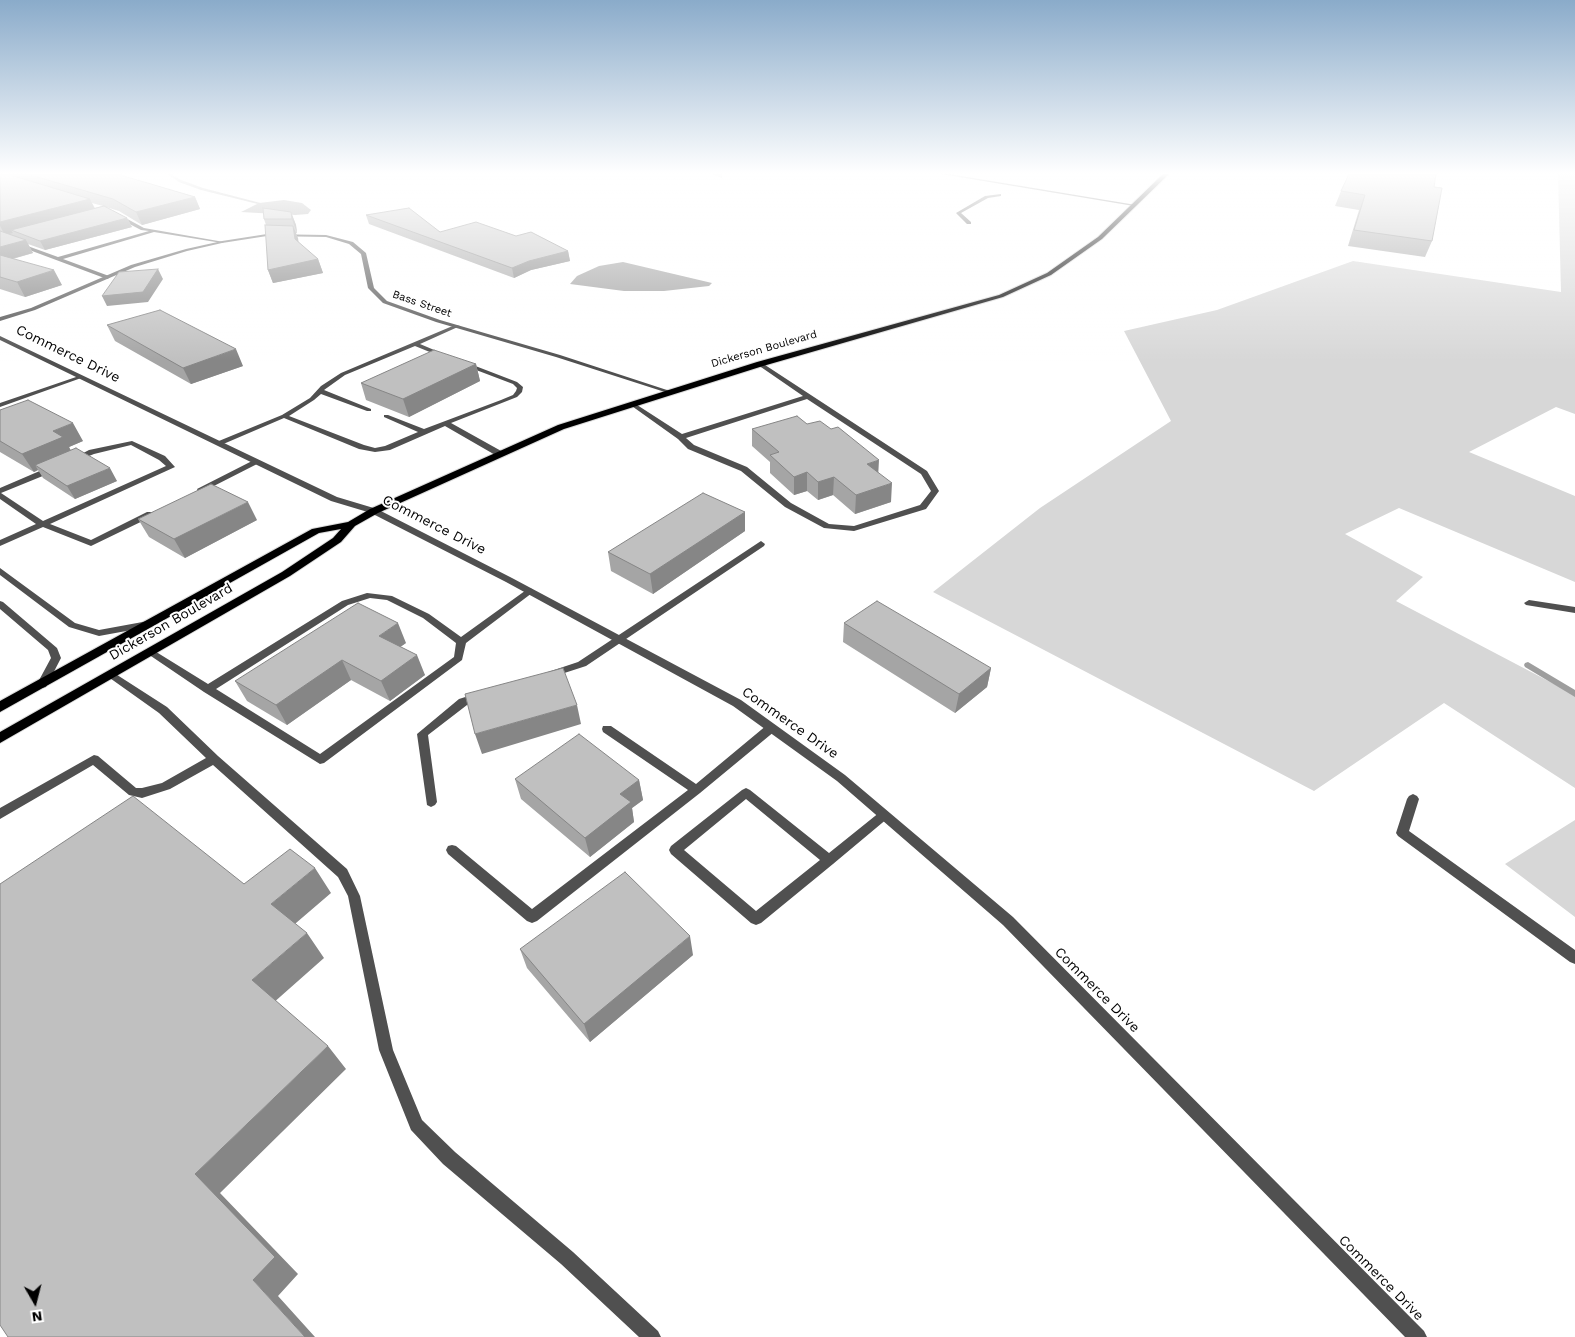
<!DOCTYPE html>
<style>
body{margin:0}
#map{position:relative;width:1575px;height:1337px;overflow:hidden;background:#fff;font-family:"Work Sans",sans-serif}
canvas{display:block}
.north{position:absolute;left:10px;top:1277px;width:50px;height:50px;-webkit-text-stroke:4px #fff;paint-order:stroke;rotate:172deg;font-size:14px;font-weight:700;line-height:20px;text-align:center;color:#000}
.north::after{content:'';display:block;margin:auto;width:18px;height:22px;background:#000;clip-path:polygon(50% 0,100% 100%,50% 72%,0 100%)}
</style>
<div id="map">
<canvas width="1575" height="1337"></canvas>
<div class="north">N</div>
</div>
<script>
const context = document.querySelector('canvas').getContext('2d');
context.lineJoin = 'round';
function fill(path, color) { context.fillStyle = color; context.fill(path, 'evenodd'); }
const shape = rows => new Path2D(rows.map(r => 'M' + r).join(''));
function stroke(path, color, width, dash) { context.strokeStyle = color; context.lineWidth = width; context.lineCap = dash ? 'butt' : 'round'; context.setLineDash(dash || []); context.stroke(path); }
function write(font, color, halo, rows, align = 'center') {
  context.font = font + ' "Work Sans",sans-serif'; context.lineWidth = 4; context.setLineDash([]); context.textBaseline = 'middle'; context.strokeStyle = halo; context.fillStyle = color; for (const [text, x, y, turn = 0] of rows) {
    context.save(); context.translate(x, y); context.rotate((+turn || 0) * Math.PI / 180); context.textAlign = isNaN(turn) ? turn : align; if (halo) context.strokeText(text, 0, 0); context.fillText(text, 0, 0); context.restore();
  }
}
const green = shape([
 [1558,174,1575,174,1575,414,1556,407,1469,452,1575,496,1575,582,1399,508,1345,534,1423,577,1396,601,1575,695,1575,788,1444,703,1314,791,933,592,1040,508,1171,421,1124,331,1217,310,1353,261,1561,292],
 [1575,820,1575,917,1505,864]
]);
const water = shape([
 [284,200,302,203,311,210,308,214,295,215,241,212,259,203],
 [623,262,712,283,709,286,664,291,624,291,570,284,577,276,599,266]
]);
const stream = shape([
 [167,174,171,174,181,180,203,188,272,206,270,207,201,190,179,182,167,174],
 [1528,662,1575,690,1575,697,1525,667,1524,665,1525,663,1528,662]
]);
const lane = shape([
 [1001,194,1001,196,988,198,961,213,971,222,971,224,967,224,956,213,985,196,1001,194],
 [116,215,120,215,144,228,224,242,222,243,154,232,63,259,109,276,109,278,107,279,0,239,0,236,58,257,149,231,141,230,116,217,116,215],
 [455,325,460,326,420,344,446,355,446,357,442,357,415,346,345,375,324,390,371,409,371,411,367,411,321,394,314,400,289,416,364,445,375,448,385,446,418,432,384,417,384,415,388,415,424,429,501,400,513,395,516,391,517,388,513,384,463,365,463,363,465,362,517,382,523,387,522,392,517,397,451,423,503,452,503,456,497,456,445,426,390,450,375,452,359,449,284,418,221,445,214,443,282,415,310,398,321,386,341,373,455,325],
 [758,363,762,363,927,471,939,491,926,509,854,531,824,528,785,507,741,471,688,449,678,439,629,404,634,403,682,434,803,396,758,365,758,363],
 [807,399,921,474,931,491,920,505,854,526,829,524,791,503,747,467,694,445,686,438,807,399],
 [79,376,84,377,0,407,0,403,79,376],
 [132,441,165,456,175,467,50,524,91,540,147,512,153,512,153,516,91,546,43,527,0,546,0,540,36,524,0,499,0,488,49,467,55,467,55,471,1,493,43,521,166,466,159,460,131,445,94,454,74,462,70,460,89,450,132,441],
 [254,460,257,460,261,462,204,491,198,491,197,489,254,460],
 [761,541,765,544,764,546,586,666,552,677,548,676,547,674,548,672,578,662,761,541],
 [0,568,75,623,99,630,148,621,153,624,148,627,99,636,69,627,0,575,0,568],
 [529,588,532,589,534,591,532,593,466,643,462,660,324,763,320,764,204,692,145,652,150,649,153,650,208,684,342,601,367,593,392,596,429,614,461,637,529,588],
 [370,598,387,600,423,618,456,643,454,657,320,754,216,689,348,605,370,598],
 [1529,600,1575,607,1575,613,1526,605,1524,603,1529,600],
 [0,601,3,602,57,648,61,658,46,687,42,688,37,684,51,658,48,650,0,609,0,601],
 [111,671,167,707,218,756,347,869,360,896,393,1050,422,1120,455,1152,573,1252,658,1331,661,1337,639,1337,561,1264,443,1164,411,1130,379,1050,348,896,338,877,213,765,170,789,142,798,129,795,93,765,0,819,0,808,94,755,98,756,136,788,142,788,162,783,206,758,159,713,107,676,106,674,111,671],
 [478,693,483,697,482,700,467,705,428,735,437,802,435,805,431,807,427,805,417,734,459,699,478,693],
 [771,724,775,725,776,728,775,731,700,793,537,921,532,923,527,921,448,854,446,850,448,846,452,845,456,846,532,909,688,790,603,732,602,729,603,726,611,726,696,784,767,725,771,724],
 [746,788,750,790,829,853,880,812,884,810,888,812,890,815,888,818,833,864,761,923,756,925,751,923,671,854,669,850,671,846,742,790,746,788],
 [746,799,820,860,756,911,684,850,746,799],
 [1413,794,1417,796,1419,799,1409,831,1575,950,1575,964,1570,962,1398,836,1396,833,1407,799,1409,796,1413,794]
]);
const street = shape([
 [941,174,949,174,1136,205,1134,206,941,174],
 [267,234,326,235,353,242,366,253,374,288,387,301,440,320,560,355,673,392,668,393,556,357,436,322,383,303,368,288,361,254,349,244,326,237,267,236,222,243,187,251,135,267,35,310,0,321,0,317,31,308,131,265,186,249,222,241,267,234],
 [0,336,337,497,377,509,512,578,741,700,845,775,1013,917,1424,1331,1427,1337,1405,1337,1003,925,837,781,733,706,506,582,371,513,331,501,0,340,0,336]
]);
const primary = shape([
 [1163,174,1169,174,1102,239,1051,275,1003,297,763,366,564,429,378,513,355,526,341,542,290,576,0,743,0,732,282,572,333,538,341,529,319,533,0,712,0,701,312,529,348,522,370,509,558,425,757,362,999,295,1047,273,1098,237,1163,174]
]);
const wall = shape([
 [0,174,117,174,195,197,200,209,142,225,119,211,106,207,127,218,132,227,45,250,28,244,33,253,13,259,62,285,25,297,0,289],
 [92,203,103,206,95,208],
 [711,174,722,174,722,178],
 [1434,187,1432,241,1425,257,1348,246,1359,210,1335,206,1341,191],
 [291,212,296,225,297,233,296,233,298,242,318,259,323,273,273,283,268,270,266,225,264,219],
 [366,215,440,232,516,236,568,251,570,261,531,270,514,278,369,224],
 [107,325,243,366,191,384,115,341],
 [476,364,480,381,409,417,366,400,361,383],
 [0,410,83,441,69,447,71,451,117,481,75,499,43,478,38,470,34,472,0,452],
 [807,424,878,473,891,502,855,514,833,495,818,500,807,491,794,495,770,473,770,462,752,446,752,429],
 [745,512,745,531,653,594,611,571,608,552],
 [138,519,257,520,185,558,149,537],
 [844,623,991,668,987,687,955,713,843,642],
 [406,643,400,647,425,675,390,701,351,680,287,725,247,701,235,681],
 [515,779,639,780,643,800,632,808,634,822,590,857,521,799],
 [520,949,693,955,590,1042,527,968]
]);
const shadedWall = shape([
 [195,197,200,209,142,225,136,212],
 [90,199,96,212,11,230,13,233,5,235,0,226,0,222],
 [291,212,296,225,297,233,292,219],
 [127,218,132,227,45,250,40,241],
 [293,226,298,238,300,252,295,239],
 [26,240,33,253,0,262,0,247],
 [568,251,570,261,531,270,514,278,512,268,529,261],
 [318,259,323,273,273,283,268,270],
 [158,269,163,279,148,302,107,306,102,296],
 [54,270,62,285,25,297,17,282],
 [236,349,243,366,191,384,183,368],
 [476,364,480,381,409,417,403,399],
 [73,423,83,441,69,447,73,455,35,465,38,470,34,472,22,454,53,431],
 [879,460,878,478,867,464],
 [110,468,117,481,75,499,67,486],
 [807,472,807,491,794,495,794,477],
 [834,477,833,495,818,500,818,482],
 [892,483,891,502,855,514,856,495],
 [248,502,257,520,185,558,174,539],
 [745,512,745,531,653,594,650,574],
 [398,623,406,643,387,656,379,636],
 [417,655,425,675,390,701,381,681],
 [342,660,351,680,287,725,276,705],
 [991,668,987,687,955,713,959,694],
 [577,705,581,724,482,754,475,734],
 [639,780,643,800,632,808,634,822,590,857,585,838,620,794],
 [315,868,331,893,289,929,271,904],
 [307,933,324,958,272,1004,252,980],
 [690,936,693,955,590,1042,584,1024],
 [328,1046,346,1069,220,1193,298,1274,278,1296,315,1337,305,1337,253,1280,195,1174]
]);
const building = shape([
 [7,174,90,199,0,222,0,175,7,174],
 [27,174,117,174,195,197,136,212,113,199,27,174],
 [1349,174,1436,174,1434,187,1442,188,1432,241,1354,230,1365,195,1341,191,1349,174],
 [104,206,127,218,40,241,11,230,104,206],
 [263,208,291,212,292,219,264,219,263,208],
 [409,208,440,232,476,222,516,236,531,232,568,251,529,261,512,268,366,215,409,208],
 [265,225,293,226,295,239,318,259,268,270,265,225],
 [0,231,26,240,0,247,0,231],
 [0,255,54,270,17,282,0,277,0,255],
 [158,269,143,292,102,296,119,272,158,269],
 [160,310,236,349,183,368,107,325,160,310],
 [434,350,476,364,403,399,361,383,434,350],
 [28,400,73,423,53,431,63,437,22,454,0,441,0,410,28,400],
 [797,416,807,424,820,421,831,429,838,427,879,460,867,464,892,483,856,495,834,477,818,482,807,472,794,477,770,455,779,452,752,429,797,416],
 [76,448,110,468,67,486,35,465,76,448],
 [211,484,248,502,174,539,138,519,211,484],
 [703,493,745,512,650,574,608,552,703,493],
 [877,601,991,668,959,694,844,623,877,601],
 [358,603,398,623,379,636,417,655,381,681,342,660,276,705,235,681,358,603],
 [563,668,577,705,475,734,465,694,563,668],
 [579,734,639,780,620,794,631,802,585,838,515,779,579,734],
 [133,796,244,884,290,849,315,868,271,904,307,933,252,980,328,1046,195,1174,275,1257,253,1280,305,1337,8,1337,0,1325,0,884,133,796],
 [625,872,690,936,584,1024,520,949,625,872]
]);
const farStreetnames = [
 ["Bass Street",422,304,19],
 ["Dickerson Boulevard",764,349,-16]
];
const streetNames = [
 ["Commerce Drive",68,354,26],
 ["Commerce Drive",434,525,27],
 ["Dickerson Boulevard",171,622,-30],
 ["Commerce Drive",790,723,35],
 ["Commerce Drive",1097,990,45],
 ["Commerce Drive",1381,1278,45]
];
fill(green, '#d7d7d7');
fill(water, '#9e9e9e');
fill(stream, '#9e9e9e');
stroke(primary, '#dbdbdb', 2);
fill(lane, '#505050');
fill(street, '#505050');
fill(primary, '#000');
fill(wall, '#a5a5a5');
fill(shadedWall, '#868686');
fill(building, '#c0c0c0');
stroke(building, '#868686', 1);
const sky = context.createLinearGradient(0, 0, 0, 361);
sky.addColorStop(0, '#8aabca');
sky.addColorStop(0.48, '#fff');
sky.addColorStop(1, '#ffffff00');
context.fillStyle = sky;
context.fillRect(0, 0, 1575, 361);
write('11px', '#000', '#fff', farStreetnames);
write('14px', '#000', '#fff', streetNames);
</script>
